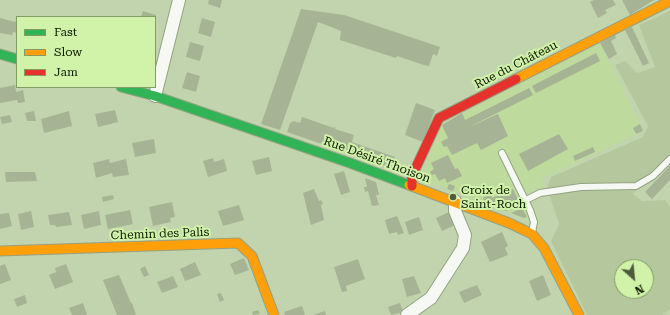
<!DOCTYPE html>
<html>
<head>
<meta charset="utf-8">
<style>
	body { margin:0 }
	#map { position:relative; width:670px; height:315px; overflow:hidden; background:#c2d4ad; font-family:"Roboto Serif",serif }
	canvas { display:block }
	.legend { position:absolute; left:16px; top:16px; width:140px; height:72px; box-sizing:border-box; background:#d0f2a9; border:1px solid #839c66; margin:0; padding:5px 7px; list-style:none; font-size:12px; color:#0f1a01 }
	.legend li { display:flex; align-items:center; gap:8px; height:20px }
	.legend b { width:20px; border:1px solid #839c66 }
	.north { position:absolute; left:614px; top:259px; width:40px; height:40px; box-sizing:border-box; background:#d0f2a9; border:1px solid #839c66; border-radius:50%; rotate:153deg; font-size:11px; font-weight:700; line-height:16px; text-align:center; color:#0f1a01 }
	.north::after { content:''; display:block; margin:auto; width:14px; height:18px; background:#4e5b3d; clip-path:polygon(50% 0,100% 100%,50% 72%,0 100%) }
</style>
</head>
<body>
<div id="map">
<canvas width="670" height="315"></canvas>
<ul class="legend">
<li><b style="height:5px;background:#30b455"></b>Fast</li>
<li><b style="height:5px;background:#ff9f0a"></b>Slow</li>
<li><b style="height:5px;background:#e5322d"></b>Jam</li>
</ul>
<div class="north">N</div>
</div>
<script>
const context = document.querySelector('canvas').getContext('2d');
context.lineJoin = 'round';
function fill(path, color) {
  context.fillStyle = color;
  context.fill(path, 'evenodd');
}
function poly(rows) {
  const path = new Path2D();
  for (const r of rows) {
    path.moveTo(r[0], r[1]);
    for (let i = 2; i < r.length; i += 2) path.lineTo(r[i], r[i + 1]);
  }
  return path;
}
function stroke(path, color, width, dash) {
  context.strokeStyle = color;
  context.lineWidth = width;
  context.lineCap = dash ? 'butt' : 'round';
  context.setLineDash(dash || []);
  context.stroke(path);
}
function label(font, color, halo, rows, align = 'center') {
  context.font = font + ' "Roboto Serif",serif';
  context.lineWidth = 4;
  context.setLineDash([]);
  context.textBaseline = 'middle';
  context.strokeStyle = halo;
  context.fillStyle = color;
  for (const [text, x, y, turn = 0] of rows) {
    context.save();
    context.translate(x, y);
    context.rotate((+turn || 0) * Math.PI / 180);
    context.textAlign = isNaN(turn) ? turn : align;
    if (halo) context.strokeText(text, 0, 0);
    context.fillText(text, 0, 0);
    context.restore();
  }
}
fill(poly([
	[600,43,643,131,541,179,545,186,529,192,542,225,421,179,442,123]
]), '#beda9c');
fill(poly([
	[670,11,670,155,633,194,642,201,665,200,670,207,670,309,662,315,587,315,551,241,559,224,547,188,551,177,643,137,648,126,615,65,625,61,637,73,655,67,639,25],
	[622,267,646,267,646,291,622,291]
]), '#b5c89d');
fill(poly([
	[209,0,222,0,220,8,208,4],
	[594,0,613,0,616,5,605,10,607,13,598,18,590,2],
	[622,0,654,0,630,15],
	[301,9,344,15,440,47,437,56,433,54,429,66,427,66,397,56,396,58,340,40,341,31,318,22,280,130,261,124],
	[143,11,156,15,156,17,141,17],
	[0,18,15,22,17,18,17,33,13,32,12,35,0,33],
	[202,18,215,22,211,37,198,33],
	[632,27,649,63,643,66,625,30],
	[615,35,616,38,611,41,617,54,609,59,600,43],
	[190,42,204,46,200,61,186,57],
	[596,53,600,61,536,93,532,86],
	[187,72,200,76,196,92,182,88],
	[15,85,16,92,23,90,25,102,18,103,17,100,0,103,0,88],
	[529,88,533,95,469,127,498,114,508,136,481,150,477,143,452,155,447,146,444,147,441,142,448,138,442,125,462,113,465,120],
	[416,103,435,110,423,142,405,135],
	[115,110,118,122,98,127,95,114],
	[34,111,36,121,27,121,25,113],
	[69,111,72,126,44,133,41,119],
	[10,115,12,122,2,124,0,117],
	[302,117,334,128,336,127,335,129,354,135,352,142,395,157,391,168,287,132,290,123,294,121,300,123],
	[640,124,643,131,636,134,633,128],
	[559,134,568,149,528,171,519,154],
	[154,139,156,153,135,157,132,143],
	[593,147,595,152,575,161,573,156],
	[448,155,455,169,458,168,462,176,447,183,445,178,439,181,435,174,432,175,430,172,434,169,431,163],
	[269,157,272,171,256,175,252,161],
	[213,158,214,162,224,159,227,171,208,177,203,161],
	[109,159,110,163,126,159,129,175,113,177,112,173,96,178,93,163],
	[670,166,670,180,652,199,645,192],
	[344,171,350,192,341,195,334,174],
	[5,172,35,172,37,181,6,182],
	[365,178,376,182,379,195,376,195,379,205,372,206,368,191,365,192,364,187,367,187],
	[449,184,455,186,453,191,447,189],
	[464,184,478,189,475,195,462,190],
	[314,189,319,201,321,200,323,204,321,205,324,220,311,225,303,193],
	[513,189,520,204,506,211,482,202,484,201,483,198,491,194,492,198],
	[113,195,114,199,103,202,102,197],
	[172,202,175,217,170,218,171,222,153,226,149,207],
	[239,205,244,220,223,226,218,211],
	[522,208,527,217,524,218,511,213],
	[130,210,133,224,108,229,105,215],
	[31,211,34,227,21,230,18,214],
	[99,211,101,225,84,229,81,215],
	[69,212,72,225,56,227,55,225,50,225,48,215],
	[449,212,455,225,442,231,436,218],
	[9,213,12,226,0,229,0,214],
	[397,216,404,233,398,235,397,232,389,234,385,220],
	[419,217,423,230,409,235,405,222],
	[502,232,508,246,505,248,508,255,490,262,481,242],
	[244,258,249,270,235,275,230,264],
	[358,259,365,279,346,286,347,291,342,292,334,267],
	[195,262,201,275,185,281,180,269],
	[5,264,11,280,0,284,0,266],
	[66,264,73,282,55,289,49,275,56,272,55,268],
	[145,266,149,275,144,277,140,269],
	[119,275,131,303,132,303,136,315,117,315,103,280],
	[543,275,551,295,537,301,529,281],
	[173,276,178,287,162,293,157,282],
	[414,276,421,293,407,297,402,279],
	[477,285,482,295,464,303,459,292],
	[221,293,224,300,220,302,217,294],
	[25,295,27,303,17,307,14,299],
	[83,303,87,315,72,315,69,308],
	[400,303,403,312,391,315,388,307],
	[302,306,305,315,285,315,284,312],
	[258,310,260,314,253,315,252,312],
	[325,311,326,315,313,315]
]), '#a6b495');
const lane = poly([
	[502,153,530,210,534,222,532,233],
	[526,200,540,193,581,187,636,186,653,176,670,159]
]);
const street = poly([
	[155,96,179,0],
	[407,315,431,298,463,248,465,235,455,211,455,201]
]);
const fast = poly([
	[0,54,17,59],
	[121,87,155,96,350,163,409,185]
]);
const slow = poly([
	[516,79,670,1],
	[409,185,509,223,532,234,544,248,579,315],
	[0,251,238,243,252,256,274,315]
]);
const jam = poly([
	[412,186,412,176,439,118,516,79]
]);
stroke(lane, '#94a283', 8);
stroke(street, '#94a283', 14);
stroke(fast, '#94a283', 11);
stroke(slow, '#94a283', 11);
stroke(jam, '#94a283', 11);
stroke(lane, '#f6f9f3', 6);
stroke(street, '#f6f9f3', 12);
stroke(fast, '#30b455', 9);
stroke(slow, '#ff9f0a', 9);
stroke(jam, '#e5322d', 9);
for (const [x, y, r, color] of [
	[453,197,4,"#4e5b3d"]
]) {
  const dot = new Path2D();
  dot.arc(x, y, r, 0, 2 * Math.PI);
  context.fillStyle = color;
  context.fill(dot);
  stroke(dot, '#d0f2a9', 1.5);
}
label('12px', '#0f1a01', '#d0f2a9', [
	["Rue du Château",516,65,-27],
	["Rue Désiré Thoison",377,160,20],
	["Chemin des Palis",160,234,-2]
]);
label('12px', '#0f1a01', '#d0f2a9', [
	["Croix de",461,190],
	["Saint-Roch",461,204]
], 'left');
</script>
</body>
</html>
